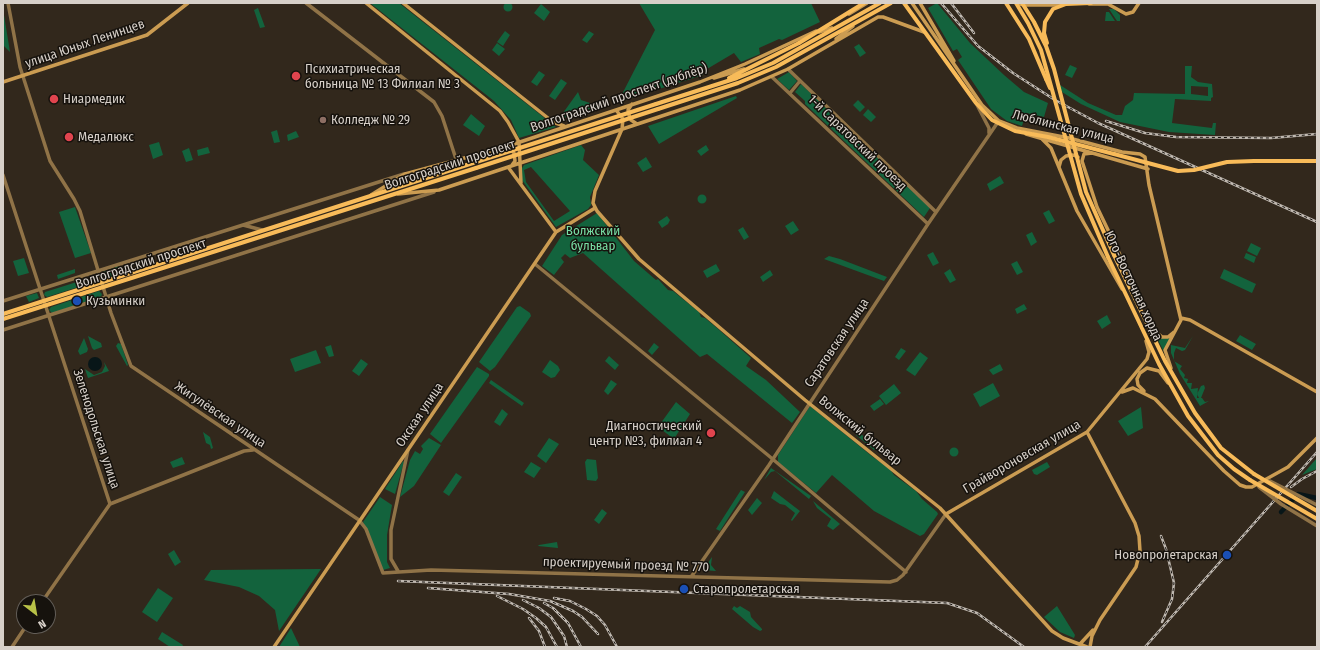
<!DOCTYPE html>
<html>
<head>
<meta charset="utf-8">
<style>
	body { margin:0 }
	#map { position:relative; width:1320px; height:650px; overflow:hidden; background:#32281c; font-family:"Fira Sans Condensed",sans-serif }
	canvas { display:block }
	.frame { position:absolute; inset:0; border:4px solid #d7d0c9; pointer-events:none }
	.north { position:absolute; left:16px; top:594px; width:40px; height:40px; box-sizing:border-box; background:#16120d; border:1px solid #635e58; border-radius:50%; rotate:149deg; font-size:11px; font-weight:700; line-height:16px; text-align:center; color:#d7d0c9 }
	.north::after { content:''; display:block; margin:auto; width:14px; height:18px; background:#b8c147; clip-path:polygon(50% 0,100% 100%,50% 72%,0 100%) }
</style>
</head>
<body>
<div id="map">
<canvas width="1320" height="650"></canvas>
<div class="frame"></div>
<div class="north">N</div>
</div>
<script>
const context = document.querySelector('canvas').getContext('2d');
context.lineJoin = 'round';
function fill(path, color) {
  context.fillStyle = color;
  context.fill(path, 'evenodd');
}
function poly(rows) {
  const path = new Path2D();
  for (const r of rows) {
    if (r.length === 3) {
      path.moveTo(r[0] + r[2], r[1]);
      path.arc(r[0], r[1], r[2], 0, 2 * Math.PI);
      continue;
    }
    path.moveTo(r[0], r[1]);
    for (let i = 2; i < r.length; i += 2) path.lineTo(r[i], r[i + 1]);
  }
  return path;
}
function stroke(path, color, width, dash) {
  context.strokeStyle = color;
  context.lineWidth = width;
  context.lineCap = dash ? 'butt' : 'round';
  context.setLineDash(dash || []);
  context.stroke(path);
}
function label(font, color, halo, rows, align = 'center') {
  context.font = font + ' "Fira Sans Condensed",sans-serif';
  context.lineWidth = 3;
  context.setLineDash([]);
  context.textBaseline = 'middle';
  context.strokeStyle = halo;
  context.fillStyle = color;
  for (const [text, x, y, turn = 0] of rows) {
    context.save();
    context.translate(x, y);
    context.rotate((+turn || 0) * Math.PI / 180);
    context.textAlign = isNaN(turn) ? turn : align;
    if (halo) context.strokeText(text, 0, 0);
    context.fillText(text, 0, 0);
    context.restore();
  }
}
fill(poly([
	[508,7,4.5],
	[370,3,399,3,556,127,519,138,511,120,494,101],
	[639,3,811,3,820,22,782,40,779,39,759,48,760,54,741,62,734,53,707,69,705,66,701,69,703,75,618,102,655,30],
	[937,3,970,43,1004,75,1024,92,1048,103,1044,117,1026,113,1022,126,1007,121,991,109,958,60,962,57,957,49,953,51,928,8],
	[541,4,550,12,544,21,534,13],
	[258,8,265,27,260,28,254,10],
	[3,9,10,52,3,45],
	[1109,9,1114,9,1120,15,1120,21,1117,21],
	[1106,12,1109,12,1115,21,1105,21],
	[505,31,510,35,503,46,497,42],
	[589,31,594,34,587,43,582,40],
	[497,43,505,49,499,56,492,50],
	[859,44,866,53,860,57,854,47],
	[1070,65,1077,68,1072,78,1065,75],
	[1185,66,1192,66,1191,77,1198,82,1212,84,1213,97,1211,98,1211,101,1175,99,1172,123,1212,128,1213,123,1216,123,1215,135,1169,132,1120,122,1081,104,1062,92,1060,88,1060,85,1088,103,1116,115,1122,115,1125,106,1133,100,1134,93,1185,94],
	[1191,86,1208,87,1208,96,1191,94],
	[539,71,545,75,537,86,531,82],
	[789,72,797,81,789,90,777,79],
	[561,79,567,83,555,100,549,96],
	[801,84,930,208,924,217,805,104,805,101,795,92],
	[578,92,581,100,599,106,558,120],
	[736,96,737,98,659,144,648,126],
	[858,100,865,107,860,112,853,105],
	[868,109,876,117,871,122,863,115],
	[471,114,485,126,479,136,463,125],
	[277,130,280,142,274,143,271,132],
	[296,131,299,137,288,141,287,135],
	[159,142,163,155,153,159,149,145],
	[581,145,585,150,583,160,599,175,590,197,591,205,588,209,556,227,522,180,522,168,524,165],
	[531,167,570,211,554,221,526,182,524,170],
	[706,145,709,150,701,156,697,151],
	[208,147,210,153,198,156,197,150],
	[189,148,193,160,186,162,182,151],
	[646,157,652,167,643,172,637,163],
	[1000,176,1004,183,990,191,987,184],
	[702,199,4.5],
	[75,207,91,253,75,258,59,212],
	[1049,210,1055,221,1049,224,1043,213],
	[597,213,634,261,656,280,658,279,668,290,673,291,699,312,701,317,705,318,717,328,751,358,746,366,766,380,800,412,792,423,707,354,700,357,583,253,570,258,565,254,561,258,564,262,554,275,542,266,562,235],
	[667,216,670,220,668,224,662,228,658,222],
	[793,221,799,230,791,235,785,226],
	[743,227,749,237,744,240,738,230],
	[1032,232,1037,242,1031,246,1026,235],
	[1251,243,1261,248,1257,256,1247,251],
	[933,252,939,263,933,266,927,255],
	[1246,253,1256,257,1254,263,1244,258],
	[829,256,840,259,887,277,884,281,824,259],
	[24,258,29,273,18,276,13,261],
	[1017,261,1023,272,1017,275,1011,264],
	[716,264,720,271,707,278,703,271],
	[118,266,123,270,118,272,118,274,105,279,102,277,103,272],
	[75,269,75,273,58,279,57,275],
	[950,269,956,280,950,283,944,273],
	[1224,269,1256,284,1252,293,1220,278],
	[770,270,773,275,763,282,760,277],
	[96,276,99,278,97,281,47,297,44,295,45,292],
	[99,291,102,294,101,297,52,313,49,310,51,307],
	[37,293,39,298,29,302,26,296],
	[1024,304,1027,309,1017,314,1015,309],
	[520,306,530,313,531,316,495,367,490,371,479,362,517,307],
	[1107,315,1111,323,1102,329,1097,321],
	[1240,335,1256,344,1252,350,1236,341],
	[88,336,101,343,102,347,94,350,92,348],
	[1156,336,1161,338,1170,338,1164,352],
	[1193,336,1185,350,1182,351,1176,348,1174,353,1174,361,1182,366,1180,369,1185,375,1184,378,1188,379,1187,383,1192,383,1191,389,1198,388,1197,398,1202,398,1205,402,1209,401,1200,406,1180,374,1171,353,1171,345,1185,348],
	[84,338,88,349,87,352,80,355,78,351],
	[118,343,121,344,128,365,127,366,116,346],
	[654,343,659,347,652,355,648,351],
	[331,345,334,356,329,357,325,347],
	[901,348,906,351,899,360,895,357],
	[316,350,321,363,295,372,290,359],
	[920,352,928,358,915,376,906,370],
	[609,356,619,365,615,370,605,361],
	[361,359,368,364,359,376,352,371],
	[550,360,558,366,560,370,555,377,551,378,542,372],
	[104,362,109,371,88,378,85,369,94,375,102,372,105,366],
	[1000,364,1003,370,993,375,989,370],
	[477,367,489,374,489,376,441,443,430,434],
	[491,380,524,403,522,406,489,383],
	[611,380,617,384,608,395,604,391],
	[993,383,1000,396,980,407,973,394],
	[894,384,901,393,886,405,879,396],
	[1201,386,1204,385,1205,388,1201,398,1199,398,1197,394],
	[880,399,884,404,874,411,870,406],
	[676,402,690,414,674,439,658,427],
	[810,406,873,457,890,469,894,475,916,491,922,499,937,512,938,514,924,534,920,536,874,511,832,475,816,493,778,462,778,455],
	[1141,407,1143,428,1128,436,1118,421],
	[502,409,508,414,500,426,494,422],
	[203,432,210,437,213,448,211,449,210,445,206,443],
	[860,432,863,436,869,434,877,448,874,450,856,435],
	[429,438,441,445,414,486,400,497,410,460,415,451,420,454,423,449,421,446],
	[549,438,559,444,546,463,537,456],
	[954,452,4.5],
	[182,457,185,464,173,468,170,462],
	[1317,458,1317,469,1302,475],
	[587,459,596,460,598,478,596,481,587,480,585,462],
	[403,461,404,462,395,494,385,489],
	[531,462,541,468,534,478,524,472],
	[1047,462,1050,467,1037,475,1034,474,1032,470],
	[771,468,811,496,809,499,775,471,771,472,764,480],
	[456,473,462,477,449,496,443,492],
	[741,490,745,492,720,531,716,529],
	[774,491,800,511,792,521,791,520,795,513,785,505,780,504,771,498],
	[380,497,392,505,387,535,387,562,390,568,383,570,363,522],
	[757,498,762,503,752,515,748,510],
	[813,501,840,524,833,530,827,526,831,519,817,508],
	[602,509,607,513,599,524,594,520],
	[557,542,558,548,538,546,539,545],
	[174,550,181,562,175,566,168,554],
	[712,557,711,565,716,571,703,570],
	[321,569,279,631,275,610,259,596,239,587,204,580,211,570],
	[158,588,173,598,157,622,142,612],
	[734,606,737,608,740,606,750,612,751,617,762,629,762,630,760,631,753,627,732,609],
	[1057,606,1075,635,1074,638,1060,632,1044,617],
	[291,628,300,647,279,647],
	[162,632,183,645,182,647,170,647,158,639]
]), '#13633d');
fill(poly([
	[95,364,7]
]), '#081618');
stroke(poly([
	[1281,512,1298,494,1317,498]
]), '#081618', 4.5);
stroke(poly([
	[8,3,20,67,50,161,74,199,80,211,111,313,131,366,359,520,366,529,383,573,431,570,890,582,897,580,903,575,946,514],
	[306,3,434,102,442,116,456,159],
	[788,69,936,212],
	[772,77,928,224],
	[790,93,800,81],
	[976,103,989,128,989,133],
	[3,175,110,504],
	[243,225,262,230],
	[162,251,183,255],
	[535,264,769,456,906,572],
	[3,301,404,174],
	[3,330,434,192],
	[398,571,391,559,391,530,408,450],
	[691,577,769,465,928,224,998,122],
	[42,602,110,504,244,451,253,450],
	[12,647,26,626]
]), '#907347', 3.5);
stroke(poly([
	[366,3,500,111,508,122,519,142,521,183],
	[403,3,553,122,564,126],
	[912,3,982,105,999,121,1017,128,1069,138,1122,152,1140,154,1145,157,1149,185,1181,320,1165,350,1171,368],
	[920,3,954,61],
	[1016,3,1024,5,1061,5],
	[1089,4,1108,4,1126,14,1133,12,1139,3],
	[849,14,867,3],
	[819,32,832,28],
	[836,39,853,26],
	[714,78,744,69],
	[3,82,147,35,188,3],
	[632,104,628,110,629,115,631,120,637,124],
	[616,110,623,119,622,129,595,191,593,203,597,211,639,259,805,400,940,508,1052,631,1063,638,1087,647],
	[1026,134,1148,169],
	[1042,139,1051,148,1077,211,1122,289],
	[507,146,514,153,515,161,512,165],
	[1092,153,1084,154,1082,161,1097,207,1120,255,1133,291],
	[508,167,556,232],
	[1059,167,1061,160,1066,156,1073,155,1078,157],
	[398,194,439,190,740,90,788,69,878,17,883,17,924,32],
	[371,195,405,174,505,147,700,82,745,64,816,31],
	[1181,318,1190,320,1317,392],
	[1149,324,1154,331,1162,337,1168,337,1174,332],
	[1144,391,1138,385,1137,379,1140,373,1147,368,1159,371,1168,383],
	[1122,392,1133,388,1155,399,1224,471,1240,485,1246,487,1252,487,1288,467,1317,438],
	[1087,432,1135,523,1139,536,1140,551,1136,567,1100,620,1092,636,1090,647],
	[946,514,1087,432,1147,359,1149,352,1146,341],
	[1080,644,1093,630],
	[274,647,556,232,595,208]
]), '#cb9c52', 3.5);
stroke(poly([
	[904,3,976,103,992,120,1015,131,1048,137,1114,154],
	[1006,3,1029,39,1046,79],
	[729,78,799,43],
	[656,104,737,78,773,63,880,3],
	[658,109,738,83,776,67,891,3],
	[1254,161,1317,161],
	[1114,255,1165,361,1195,413,1221,448,1254,474],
	[1108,257,1159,364,1188,416,1218,455,1234,469,1250,480],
	[3,314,473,163],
	[3,319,476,168]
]), '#f8bb59', 4);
const rail = poly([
	[941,3,978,46,1013,73,1055,100,1098,123,1317,222],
	[951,3,974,33],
	[1106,121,1145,133,1176,137,1271,138,1317,134],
	[1291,487,1302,479,1317,471],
	[1161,536,1166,549,1174,583,1172,599,1162,622],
	[398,581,947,603,977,613,1024,647],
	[428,588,509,594,550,601,573,611,582,617,598,634],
	[497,596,523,609,536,618,546,627,557,647],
	[554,598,570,601,586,609,597,616,605,625,617,647],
	[523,600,539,608,551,617,564,636,567,647],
	[544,603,553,608,568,623,581,647],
	[529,618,539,631,545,647],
	[1145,647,1317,452]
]);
stroke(rail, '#c0b9b1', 2.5);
stroke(rail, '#16120d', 1, [3]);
stroke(poly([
	[1270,481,1317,505],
	[1259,487,1281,504,1317,526]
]), '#907347', 3.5);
stroke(poly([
	[1016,3,1028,23,1041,50,1081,194,1108,257],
	[1022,3,1034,22,1046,46,1054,69,1086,192,1114,255],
	[799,43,864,3],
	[1047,43,1044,33,1045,22,1053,9,1066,4,1091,3],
	[1046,79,1050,88],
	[1114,154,1178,171,1194,170,1227,162,1254,161],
	[473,163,656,104],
	[476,168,658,109],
	[1254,474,1317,511],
	[1250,480,1317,519]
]), '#f8bb59', 4);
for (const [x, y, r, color] of [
	[296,76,5,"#e0444e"],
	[54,99,5,"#e0444e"],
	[323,120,4,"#8d6e63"],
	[69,137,5,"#e0444e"],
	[77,301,5,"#1a4fb4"],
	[711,433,5,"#e0444e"],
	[1227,555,5,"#1a4fb4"],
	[684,589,5,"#1a4fb4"]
]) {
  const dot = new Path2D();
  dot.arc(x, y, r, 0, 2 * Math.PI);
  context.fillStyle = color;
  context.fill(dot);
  stroke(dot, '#16120d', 1.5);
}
label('13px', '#d7d0c9', '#16120d', [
	["улица Юных Ленинцев",85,44,-19],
	["Волгоградский проспект (дублёр)",619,98,-19],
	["Люблинская улица",1063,127,14],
	["1-й Саратовский проезд",857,143,44],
	["Волгоградский проспект",450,165,-18],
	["Волгоградский проспект",141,264,-18],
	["Юго-Восточная хорда",1133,286,65],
	["Саратовская улица",837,343,-56],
	["Жигулёвская улица",220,415,34],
	["Окская улица",420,415,-56],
	["Зеленодольская улица",96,429,72],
	["Волжский бульвар",860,431,39],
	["Грайвороновская улица",1022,457,-30],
	["проектируемый проезд № 770",626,565,2]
]);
label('13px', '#d7d0c9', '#16120d', [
	["Психиатрическая",305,69],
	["больница № 13 Филиал № 3",305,84],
	["Ниармедик",63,99],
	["Колледж № 29",331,120],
	["Медалюкс",78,137],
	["Кузьминки",86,301],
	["Диагностический",702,426,"right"],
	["центр №3, филиал 4",702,441,"right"],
	["Новопролетарская",1218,555,"right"],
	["Старопролетарская",693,589]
], 'left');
label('13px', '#78dea4', '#16120d', [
	["Волжский",593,231],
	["бульвар",593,246]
]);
</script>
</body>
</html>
